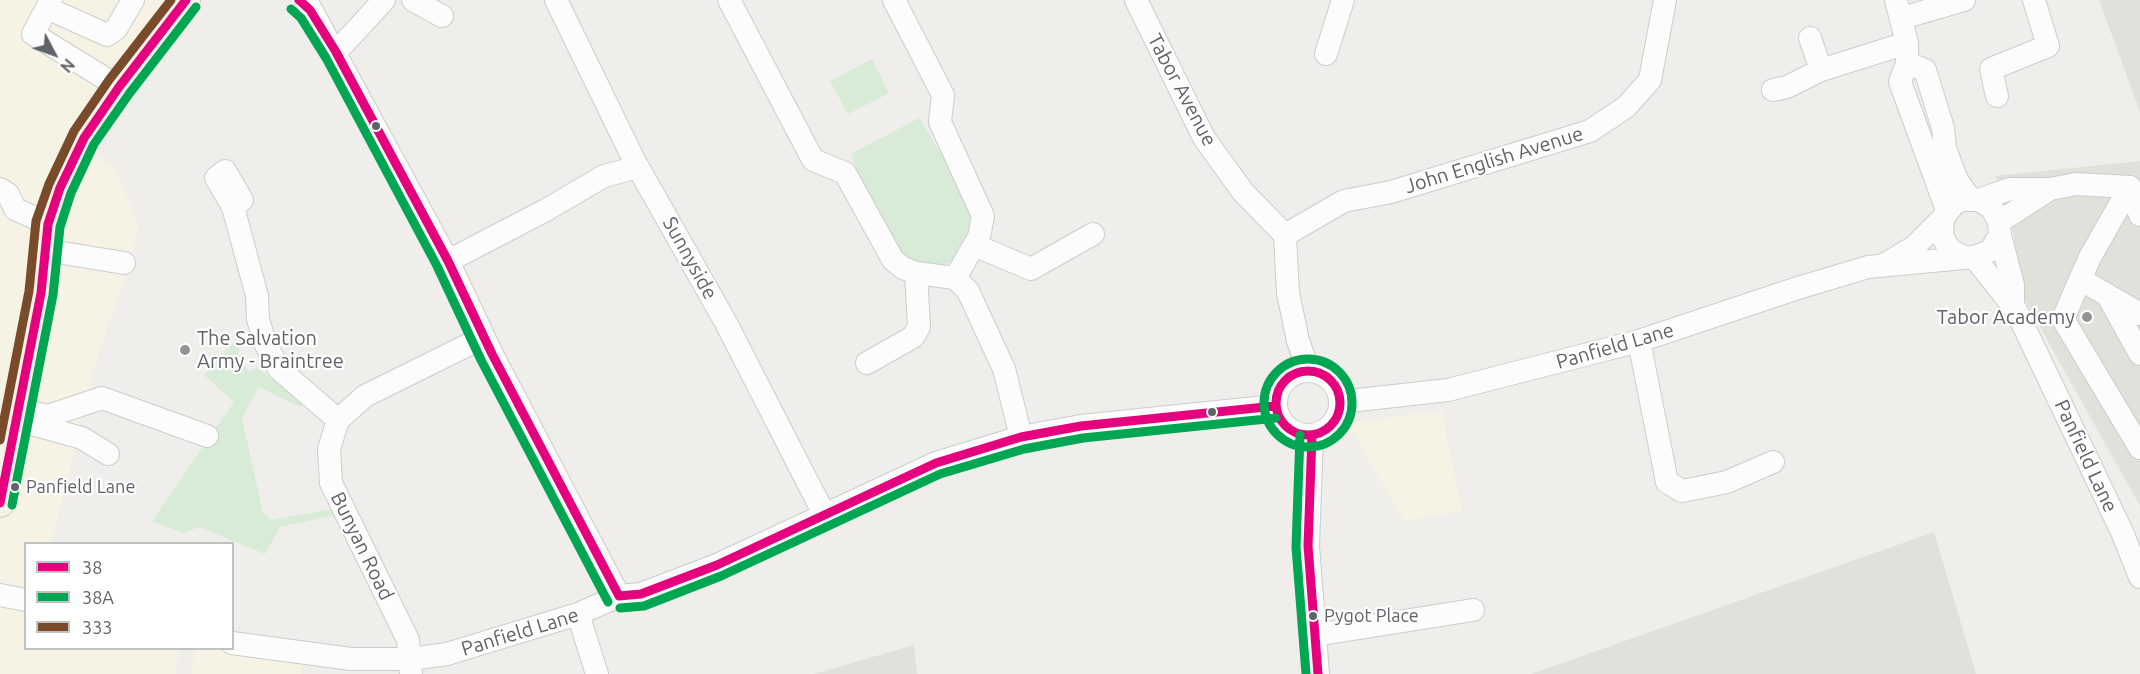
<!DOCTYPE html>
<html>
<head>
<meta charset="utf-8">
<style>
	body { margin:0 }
	#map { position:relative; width:2140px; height:674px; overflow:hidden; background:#efeeea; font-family:Ubuntu,sans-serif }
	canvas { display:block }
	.legend { position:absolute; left:24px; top:542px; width:210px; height:108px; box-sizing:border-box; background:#fff; border:2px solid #bfc1c3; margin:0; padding:8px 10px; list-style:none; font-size:18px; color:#5f6368 }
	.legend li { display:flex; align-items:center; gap:12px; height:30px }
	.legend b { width:30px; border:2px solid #bfc1c3 }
	.north { position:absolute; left:24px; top:24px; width:60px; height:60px; -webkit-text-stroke:4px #fff; paint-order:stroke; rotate:131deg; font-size:16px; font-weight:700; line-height:24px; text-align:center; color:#5f6368 }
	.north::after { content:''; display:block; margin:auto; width:21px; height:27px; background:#5f6368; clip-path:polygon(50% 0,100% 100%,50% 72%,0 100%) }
</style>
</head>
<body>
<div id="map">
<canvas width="2140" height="674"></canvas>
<ul class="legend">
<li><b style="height:8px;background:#e5007d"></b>38</li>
<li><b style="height:8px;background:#00a651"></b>38A</li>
<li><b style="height:8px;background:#7a4b2a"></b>333</li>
</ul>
<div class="north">N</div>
</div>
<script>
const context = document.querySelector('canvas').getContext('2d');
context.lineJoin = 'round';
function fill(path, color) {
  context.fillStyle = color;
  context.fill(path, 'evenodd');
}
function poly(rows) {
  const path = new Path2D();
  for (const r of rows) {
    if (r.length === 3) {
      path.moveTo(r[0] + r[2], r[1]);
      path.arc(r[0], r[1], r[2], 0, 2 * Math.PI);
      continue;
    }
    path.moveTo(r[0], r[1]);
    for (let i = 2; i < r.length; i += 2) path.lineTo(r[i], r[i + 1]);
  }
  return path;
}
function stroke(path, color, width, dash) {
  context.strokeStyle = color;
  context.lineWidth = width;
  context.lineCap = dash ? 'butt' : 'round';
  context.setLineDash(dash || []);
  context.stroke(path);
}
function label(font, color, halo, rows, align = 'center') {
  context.font = font + ' Ubuntu,sans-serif';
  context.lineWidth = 4.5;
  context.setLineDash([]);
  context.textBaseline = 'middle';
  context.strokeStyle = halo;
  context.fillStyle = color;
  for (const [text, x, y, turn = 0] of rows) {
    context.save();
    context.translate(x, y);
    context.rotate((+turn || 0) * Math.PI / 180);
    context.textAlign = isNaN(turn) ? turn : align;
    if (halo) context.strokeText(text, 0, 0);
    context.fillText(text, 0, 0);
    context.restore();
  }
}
fill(poly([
	[0,0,174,0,90,154,115,166,139,230,93,372,52,543,26,544,26,648,179,649,175,674,0,674],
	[1441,410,1462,511,1405,521,1347,423],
	[195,649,220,649,303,660,301,674,191,674]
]), '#f7f3e4');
fill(poly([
	[2099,0,2140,0,2140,112],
	[2140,161,2140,506,2025,300,2015,265,2014,235,1995,176],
	[1934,532,1976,674,1531,674],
	[914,645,917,674,814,674]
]), '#e2e0da');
fill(poly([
	[872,59,889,93,848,114,830,81],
	[919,118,978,214,959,255,942,267,893,260,851,154],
	[243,332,238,354,249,372,257,368,304,401,300,407,259,387,242,418,263,513,272,520,332,509,335,515,280,527,265,554,199,527,183,533,152,521,234,402,204,375]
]), '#d8ebd6');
const minor = poly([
	[51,0,33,34,119,87],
	[306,0,448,261,492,354,619,596],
	[413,0,442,16],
	[556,0,635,162,725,321,825,516],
	[729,0,813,160,845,173,893,260,903,268,916,273,955,278,968,291,1004,369,1021,437],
	[894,0,943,95,940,122,983,216,979,237,955,278],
	[1136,0,1204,138,1243,192,1285,235,1288,293,1298,341,1309,371],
	[1896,0,1907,43,1907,63,1900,82,1947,210],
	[47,8,107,35,116,29,133,0],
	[1902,18,1964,0],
	[1810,38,1821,70],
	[336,52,384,0],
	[1326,54,1343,0],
	[1907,63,1925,70,1943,128,1945,148,1956,178,1970,199],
	[1773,90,1787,87,1821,70,1907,43],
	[1997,96,1991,69,2048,46,2034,0],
	[2130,187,2090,257,2063,319,2140,448],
	[2130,187,2140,215],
	[0,189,8,194,15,209,48,224],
	[1978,200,2010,189,2050,189,2076,184,2130,187],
	[233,207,242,200,225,171,216,178,233,207,257,296,258,319,265,343,279,369,338,420],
	[1999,222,2050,189],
	[1285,235,1344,201,1391,192,1590,131,1626,107,1650,80,1665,0],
	[974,245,1031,269,1093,234],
	[45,250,124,263],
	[1965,257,1950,250,1942,236,1943,218,1954,204,1962,200,1978,200,1992,208,1999,222,2000,235,2013,285,2013,304],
	[1974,257,2016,310,2122,532,2140,577],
	[448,261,546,210,604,176,638,167],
	[1885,264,1914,247,1943,218],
	[2080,279,2140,314],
	[2109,298,2140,354],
	[1639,341,1667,482,1682,491,1727,482,1773,462],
	[867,363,913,337,919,327,916,273],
	[1308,403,32],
	[1340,402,1448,390,1639,341,1798,288,1868,267,1974,257,1990,251,2000,235],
	[18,409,48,416,102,398,207,436],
	[24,422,82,438,108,454],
	[1312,435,1308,546,1318,674],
	[0,595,26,600],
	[578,614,597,674],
	[1315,635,1473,610],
	[232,643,351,659,411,659,447,654,578,614,619,596,641,594,717,565,936,463,1021,437,1081,426,1275,406],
	[411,674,408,640,331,483,329,449,338,420,365,396,484,337]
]);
const major = poly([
	[0,503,41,293,48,224,60,188,84,138,119,87,186,0]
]);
stroke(minor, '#cbcccc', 24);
stroke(major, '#d7ceb8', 30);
stroke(minor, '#fdfcfc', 22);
stroke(major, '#f4f2e9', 28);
stroke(poly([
	[299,0,310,10,336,52,448,261,492,354,619,596],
	[1308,403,32],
	[1312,435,1308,546,1318,674],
	[0,503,41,293,48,224,60,188,84,138,119,87,186,0],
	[619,596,641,594,717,565,936,463,1021,437,1081,426,1275,406]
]), '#e5007d', 9);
stroke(poly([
	[291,9,301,18,326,58,437,266,481,360,608,602],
	[1308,403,44],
	[1300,435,1296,547,1306,674],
	[12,505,53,295,60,227,71,193,94,144,129,94,196,7],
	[620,608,644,606,721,576,940,474,1024,449,1083,438,1276,418]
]), '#00a651', 9);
stroke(poly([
	[0,440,29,291,36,221,49,184,74,131,109,80,171,0]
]), '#7a4b2a', 9);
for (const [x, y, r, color] of [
	[376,126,5,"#5f6368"],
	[2087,317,6,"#919496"],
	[185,350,6,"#919496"],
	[1212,412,5,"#5f6368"],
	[15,487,5,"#5f6368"],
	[1313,616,5,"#5f6368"]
]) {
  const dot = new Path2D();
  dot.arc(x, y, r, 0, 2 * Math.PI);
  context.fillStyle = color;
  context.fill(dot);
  stroke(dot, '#fff', 2);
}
label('18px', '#5f6368', '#fff', [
	["Panfield Lane",26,487],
	["Pygot Place",1324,616]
], 'left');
label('20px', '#5f6368', '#fff', [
	["Tabor Avenue",1182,90,62],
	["John English Avenue",1494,160,-17],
	["Sunnyside",690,258,61],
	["Panfield Lane",1615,346,-16],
	["Panfield Lane",2086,456,65],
	["Bunyan Road",362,546,64],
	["Panfield Lane",520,632,-17]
]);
label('20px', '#5f6368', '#fff', [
	["Tabor Academy",2075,317],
	["The Salvation",197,338,"left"],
	["Army - Braintree",197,361,"left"]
], 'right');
</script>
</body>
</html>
